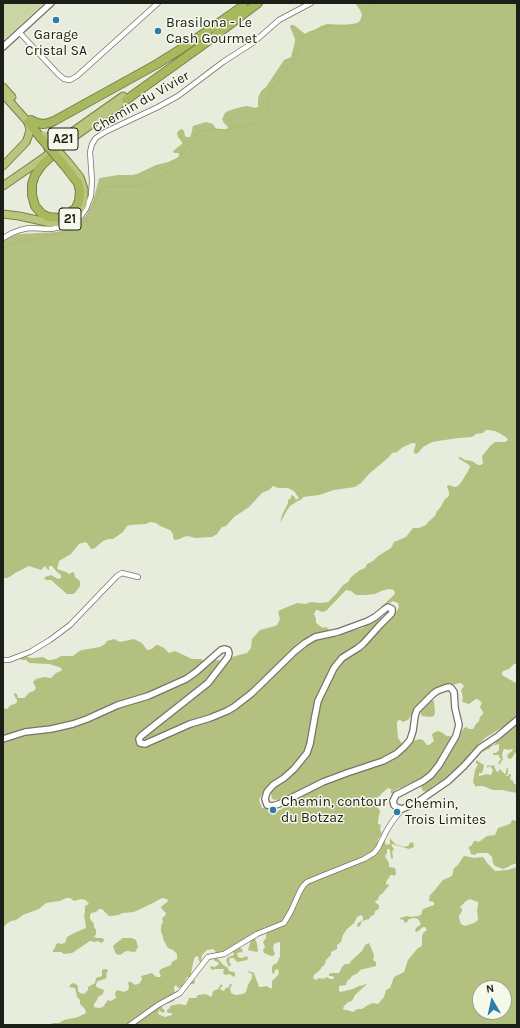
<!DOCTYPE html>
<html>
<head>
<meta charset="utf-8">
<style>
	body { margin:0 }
	#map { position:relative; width:520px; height:1028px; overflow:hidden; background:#e8ecdd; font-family:Karla,sans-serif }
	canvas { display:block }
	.frame { position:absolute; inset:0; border:4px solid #1c1e18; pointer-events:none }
	.north { position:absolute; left:472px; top:980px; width:40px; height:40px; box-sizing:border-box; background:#f5f9ea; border:1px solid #9ea196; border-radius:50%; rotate:351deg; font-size:11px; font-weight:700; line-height:16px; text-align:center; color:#1c1e18 }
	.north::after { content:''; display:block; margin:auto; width:14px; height:18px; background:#2d7cae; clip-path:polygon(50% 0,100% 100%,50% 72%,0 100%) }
</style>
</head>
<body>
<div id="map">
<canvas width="520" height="1028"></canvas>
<div class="frame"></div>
<div class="north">N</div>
</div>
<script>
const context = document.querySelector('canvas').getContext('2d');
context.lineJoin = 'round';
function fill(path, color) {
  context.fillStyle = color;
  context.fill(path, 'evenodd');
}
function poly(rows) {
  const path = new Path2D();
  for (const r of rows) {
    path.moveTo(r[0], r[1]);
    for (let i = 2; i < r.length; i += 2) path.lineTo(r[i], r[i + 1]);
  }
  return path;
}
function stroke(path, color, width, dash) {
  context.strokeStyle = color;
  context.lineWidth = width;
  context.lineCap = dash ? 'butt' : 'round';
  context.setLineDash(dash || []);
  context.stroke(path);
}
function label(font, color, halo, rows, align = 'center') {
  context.font = font + ' Karla,sans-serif';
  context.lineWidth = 3;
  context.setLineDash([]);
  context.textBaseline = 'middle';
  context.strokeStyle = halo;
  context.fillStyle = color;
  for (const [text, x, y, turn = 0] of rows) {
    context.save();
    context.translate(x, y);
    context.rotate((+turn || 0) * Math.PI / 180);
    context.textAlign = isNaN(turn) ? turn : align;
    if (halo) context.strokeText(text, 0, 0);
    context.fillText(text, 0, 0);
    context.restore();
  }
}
fill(poly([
	[3,3,44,3,3,41]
]), '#cad5a3');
fill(poly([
	[355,3,517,3,517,664,514,664,509,669,503,671,502,673,502,675,514,682,517,683,517,752,515,753,512,758,509,759,507,757,508,754,512,751,513,749,511,749,509,750,504,749,502,754,503,760,501,761,501,764,498,763,501,759,499,757,499,755,493,755,493,753,496,753,499,750,499,744,492,746,489,749,485,750,484,752,483,751,483,750,488,747,495,744,497,740,505,732,503,728,501,728,485,738,470,753,465,761,459,768,450,773,446,779,433,786,427,792,423,791,421,787,421,783,419,780,418,780,408,784,404,787,399,788,394,791,392,794,391,793,391,789,388,788,381,794,380,796,376,798,375,803,380,811,378,821,378,824,381,825,380,829,382,834,378,839,377,845,384,839,386,845,390,844,390,838,395,844,404,847,408,846,410,843,413,842,414,847,409,849,392,844,391,845,394,849,392,852,393,857,392,859,391,858,390,850,389,849,387,849,387,853,385,856,389,863,389,867,395,868,396,873,395,876,392,875,390,875,389,878,387,880,386,883,386,885,388,884,389,885,387,888,385,890,384,892,379,896,378,900,375,901,376,903,379,905,379,909,375,911,374,915,371,916,369,919,362,921,360,926,358,927,357,926,358,923,363,920,363,917,361,915,357,917,354,923,347,929,343,935,341,942,337,945,337,949,331,952,331,955,326,960,325,964,322,967,320,970,314,975,313,978,316,980,319,978,323,979,327,977,330,979,333,979,334,977,332,976,329,976,329,974,331,973,339,973,342,967,345,964,349,964,351,961,362,951,365,945,369,943,374,955,373,960,376,962,376,966,360,970,358,973,352,976,350,979,347,981,346,985,339,986,339,991,340,992,349,990,353,989,359,986,364,985,365,984,367,984,355,995,352,1001,348,1002,344,1006,343,1009,345,1010,347,1010,353,1012,357,1009,362,1009,368,1005,373,1003,378,1004,384,997,386,990,390,988,394,977,404,972,408,960,418,948,422,946,422,936,424,932,427,930,425,927,423,927,417,932,415,931,416,928,420,925,421,924,418,919,415,918,409,919,407,922,405,923,403,919,401,920,400,918,407,916,411,917,418,916,421,915,423,909,434,905,434,902,429,901,430,895,435,890,438,886,443,880,452,876,454,868,458,865,463,857,465,856,474,858,482,857,484,858,487,863,495,871,507,870,517,867,517,1025,49,1025,53,1023,59,1023,64,1020,78,1017,86,1013,85,1009,80,1004,80,1000,77,997,75,988,69,987,71,984,74,983,78,986,78,991,80,993,84,994,88,990,88,987,95,983,96,978,102,976,102,970,104,969,108,970,108,971,106,974,107,977,105,979,98,981,96,984,96,986,98,988,102,989,104,990,103,994,98,997,97,1000,94,1004,94,1007,99,1008,103,1007,108,1000,111,1001,116,998,115,993,117,990,124,992,128,990,129,987,128,982,131,982,135,985,138,984,140,983,142,979,141,976,152,973,156,977,160,977,161,976,159,972,161,969,171,965,172,962,177,959,177,954,173,950,168,948,163,939,163,936,161,932,161,926,163,922,162,918,165,916,166,913,161,908,161,907,168,901,167,899,162,898,153,903,134,912,123,913,118,915,112,916,109,916,103,910,101,909,99,909,96,912,91,913,90,916,90,919,94,924,94,927,96,930,96,934,94,937,97,938,103,938,104,941,101,943,98,941,95,942,90,941,72,953,64,954,61,952,53,952,53,950,55,948,56,944,59,943,61,944,65,943,67,937,74,933,86,928,85,920,84,915,85,912,85,906,89,904,86,900,81,899,74,901,70,898,66,898,60,901,46,903,39,909,23,915,16,920,11,921,6,924,3,929,3,708,7,709,11,705,15,704,17,702,17,700,14,695,14,693,17,694,18,698,24,698,30,692,34,691,36,688,33,682,36,679,44,677,51,678,56,673,61,671,62,669,59,667,49,664,29,663,26,660,22,660,20,659,20,658,26,656,30,658,34,658,43,657,48,660,51,660,56,659,61,656,73,656,78,652,82,650,100,647,105,644,107,641,114,639,120,642,134,639,142,643,147,650,152,649,156,645,158,645,164,648,169,653,175,651,192,659,201,659,209,664,215,660,224,661,228,658,247,653,251,648,252,639,260,630,275,626,277,625,280,619,278,612,280,610,297,603,305,604,311,602,321,603,328,602,337,593,343,585,348,582,351,577,360,570,365,568,367,564,373,561,378,556,391,548,394,542,406,537,413,528,419,528,426,525,428,522,435,516,437,511,440,508,445,499,449,496,449,492,447,487,448,485,455,487,458,486,462,481,468,471,470,467,469,465,458,458,460,457,465,460,472,461,478,465,481,465,483,463,482,456,488,449,490,446,495,442,505,442,508,440,507,438,501,434,495,431,488,430,486,430,483,433,476,434,472,437,458,438,432,442,423,447,418,453,415,454,414,452,414,450,416,444,414,443,412,443,403,447,397,452,392,453,389,457,369,474,361,483,355,487,334,490,319,495,303,497,302,499,296,502,290,506,286,512,280,523,282,515,288,503,288,500,291,498,291,495,294,496,296,500,299,498,296,494,294,491,288,488,278,488,273,486,269,490,262,493,249,507,234,517,226,526,222,527,217,534,212,537,195,538,188,536,183,537,180,539,175,540,173,538,173,534,170,530,160,526,156,523,150,522,146,524,130,525,127,526,123,532,113,539,109,539,103,541,95,548,91,549,87,543,85,542,79,544,71,554,59,561,57,569,66,572,69,574,73,572,74,573,75,577,80,581,80,586,75,593,73,594,67,594,51,580,46,580,44,578,45,577,51,575,58,579,61,578,61,575,57,572,52,566,49,566,49,570,48,570,45,566,41,570,29,566,15,573,11,576,7,578,3,578,3,240,7,238,19,234,57,232,75,227,78,225,87,214,93,201,99,179,100,178,118,175,132,175,137,174,156,165,168,162,179,157,180,156,178,153,174,153,173,151,182,144,182,142,178,137,177,133,179,130,182,129,184,131,185,136,187,137,190,137,191,135,193,126,206,122,213,124,216,129,218,130,227,130,228,127,224,123,222,119,225,113,228,111,241,107,247,106,255,108,258,107,258,98,261,91,266,87,284,60,291,57,295,42,295,39,290,27,291,25,294,25,305,34,310,33,321,26,327,24,347,25,357,23,360,21,362,15,360,10],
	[389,589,394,590,395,594,381,607,382,607,385,606,393,601,398,603,399,607,396,612,389,620,384,623,380,622,382,618,381,617,376,621,373,620,370,622,370,624,366,625,363,628,351,631,347,629,342,632,338,637,327,635,327,631,329,630,328,628,325,627,323,628,316,623,316,619,314,614,316,610,318,610,322,612,326,611,346,590,351,591,356,595,366,595,375,594,381,591],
	[460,683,461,683,464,686,461,690,463,698,462,700,463,702,469,704,476,699,478,699,482,703,480,707,483,712,483,714,480,717,479,721,476,724,473,729,469,729,467,727,464,728,458,737,447,736,441,732,438,731,433,733,432,735,434,741,429,745,427,745,423,740,420,739,413,741,409,747,407,747,403,745,398,738,397,725,397,722,399,720,400,720,403,722,408,720,420,702,424,700,420,711,421,714,422,716,430,717,434,716,435,712,434,701,425,698,426,696,437,687,445,685,452,685],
	[274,787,271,793,272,799,276,800,286,798,288,800,288,803,282,809,273,813,269,813,267,808,262,808,259,800,263,792,267,789],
	[470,899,478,902,478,906,477,909,478,920,474,923,465,926,461,924,459,918,459,916,462,911,462,909,460,907,466,901],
	[265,927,266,928,267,933,266,935,266,938,263,942,265,947,263,950,264,953,271,956,273,956,275,954,273,949,274,944,279,942,280,943,280,956,278,961,277,963,273,965,272,967,272,972,273,974,274,974,275,970,277,969,278,969,279,973,278,975,272,981,272,987,271,989,267,986,261,987,259,987,254,973,248,971,248,972,252,974,252,978,248,985,246,992,243,994,235,995,231,993,230,988,232,985,231,984,230,984,229,987,226,988,224,991,221,990,220,988,223,986,221,984,218,989,213,991,212,996,211,997,206,994,198,995,196,998,189,998,186,1005,184,1005,179,1004,170,1006,170,1008,167,1010,167,1012,168,1013,172,1013,172,1015,165,1017,158,1014,159,1010,163,1013,165,1011,159,1004,168,999,168,1003,169,1003,174,1001,175,994,174,987,176,985,178,988,182,987,187,977,190,977,190,983,191,984,194,984,195,982,194,979,191,973,194,959,195,957,198,956,199,961,201,962,202,955,207,950,213,949,216,952,213,958,215,961,218,962,219,964,215,967,211,966,210,968,213,970,215,969,224,969,223,973,224,974,226,975,230,974,231,975,234,977,235,976,235,973,234,972,229,971,228,968,222,964,221,962,217,958,218,955,221,954,224,956,231,951,233,952,234,955,228,957,226,960,229,967,231,965,229,961,230,958,234,958,236,961,238,962,247,960,248,958,247,956,242,958,238,957,237,953,242,952,243,951,241,948,237,948,244,945,251,940,248,950,252,951,257,952,258,951,257,944,255,938,255,933],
	[480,988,504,988,504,1012,480,1012],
	[476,760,484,765,483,770,482,773,479,773,479,776,487,774,490,775,491,775,493,770,490,766,487,768,487,766,488,765,491,766,494,765,496,771,498,772,500,769,505,774,506,773,506,771,507,768,508,767,508,773,506,776,508,776,509,774,511,774,510,779,513,781,514,784,517,785,517,793,506,791,504,790,493,790,483,786,478,786,476,787,473,782,475,770,477,766,478,765,476,763],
	[512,820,517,821,517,863,511,865,508,867,503,869,495,866,493,863,492,857,488,853,477,853,475,855,471,854,470,850,468,848,472,845,474,841,476,841,479,842,487,836,495,835,498,828,510,824],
	[123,938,132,938,136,940,138,947,135,952,126,951,120,955,116,954,115,952,113,946,115,944]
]), '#b3c07f');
stroke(poly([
	[368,11,371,6,375,3],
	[3,248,16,243,63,233,86,219,99,194,104,187,115,186,140,186,158,178,169,170,176,161,199,132,213,129,226,130,255,123,261,120,266,115,268,103,271,89,291,64,295,56,299,43,305,35,310,32,329,26,359,25,360,24,366,14]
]), '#afbc7b', 1.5);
const minor = poly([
	[19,32,58,74,64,79,70,80,77,76,158,3],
	[3,238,12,233,20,230,29,228,51,229,61,227,69,225,76,221,81,216,86,209,91,196,92,181,90,152,92,144,96,138,105,132,158,107,178,96,223,62,254,42,279,20,311,3],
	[3,660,9,660,30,652,50,640,70,625,117,576,122,573,138,577],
	[130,1025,158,1005,180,993,208,957,224,954,257,934,284,923,291,911,300,891,303,886,307,882,319,877,364,859,374,853,378,848,387,830,392,822,399,813,401,809]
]);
const tertiary = poly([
	[3,47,51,3],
	[3,739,25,732,51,729,73,724,87,719,118,705,148,696,186,679,196,672,221,650,225,649,228,650,229,653,228,657,208,683,141,736,139,739,140,743,145,744,190,724,210,718,227,711,234,707,252,693,295,651,305,643,315,637,338,632,368,621,375,617,385,609,388,607,392,609,392,612,391,614,380,625,363,644,358,648,342,658,334,668,318,701,315,716,310,744,307,753,294,769,284,778,273,785,267,792,265,799,267,805,272,806,279,804,323,782,347,773,383,761,396,754,404,747,410,740,413,731,415,716,417,710,433,694,437,691,445,688,449,687,451,688,454,692,455,708,459,725,456,736,439,765,431,775,423,781,396,795,393,801,394,805,396,807,402,809,411,805,419,801,448,781,464,766,480,748,498,736,517,720]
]);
const trunk = poly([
	[3,87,12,97],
	[3,94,28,122,30,130,28,137,26,142,3,166],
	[61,146,126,100],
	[48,149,123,96],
	[3,186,52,152],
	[3,214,19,216,51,223,65,221,74,216,79,211,83,205,84,198,84,189,80,177,68,162]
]);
const motorway = poly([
	[126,100,204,44,258,3],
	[31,120,37,123,43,124,49,123,54,121,157,64,181,49,243,6],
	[28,122,41,138],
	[64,144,41,166,35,175,32,184,32,195,35,206,42,214,48,217,58,218,67,215,76,208,79,201,80,191,78,183,64,165]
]);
stroke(minor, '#737669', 6);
stroke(tertiary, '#737669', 8);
stroke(trunk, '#778246', 9);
stroke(motorway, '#778246', 10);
stroke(minor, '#fff', 4.5);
stroke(tertiary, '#fff', 5.5);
stroke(trunk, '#bac67e', 7);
stroke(motorway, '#a8b85e', 8);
const trunkBridge = poly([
	[44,135,68,162]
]);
const motorwayBridge = poly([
	[41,138,64,165]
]);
stroke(trunkBridge, '#778246', 9, []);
stroke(motorwayBridge, '#778246', 10, []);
stroke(trunkBridge, '#bac67e', 7);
stroke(motorwayBridge, '#a8b85e', 8);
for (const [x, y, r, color] of [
	[56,20,4,"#2d7cae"],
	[158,31,4,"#2d7cae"],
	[273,810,4,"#2d7cae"],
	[397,812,4,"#2d7cae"]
]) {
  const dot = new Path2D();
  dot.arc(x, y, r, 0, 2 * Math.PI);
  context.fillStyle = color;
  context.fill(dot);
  stroke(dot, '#f5f9ea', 1.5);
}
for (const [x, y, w] of [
	[63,139,30],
	[70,219,22]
]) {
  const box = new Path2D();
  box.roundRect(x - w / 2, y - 11, w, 22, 3);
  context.fillStyle = '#f5f9ea';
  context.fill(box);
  stroke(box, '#1c1e18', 1);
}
label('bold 13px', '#1c1e18', null, [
	["A21",63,139],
	["21",70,219]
]);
label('14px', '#1c1e18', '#f5f9ea', [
	["Brasilona - Le",166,23],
	["Cash Gourmet",166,39],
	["Garage",56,35,"center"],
	["Cristal SA",56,51,"center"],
	["Chemin, contour",281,802],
	["du Botzaz",281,818],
	["Chemin,",405,804],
	["Trois Limites",405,820]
], 'left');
label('14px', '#1c1e18', '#f5f9ea', [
	["Chemin du Vivier",141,102,-30]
]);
</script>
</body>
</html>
